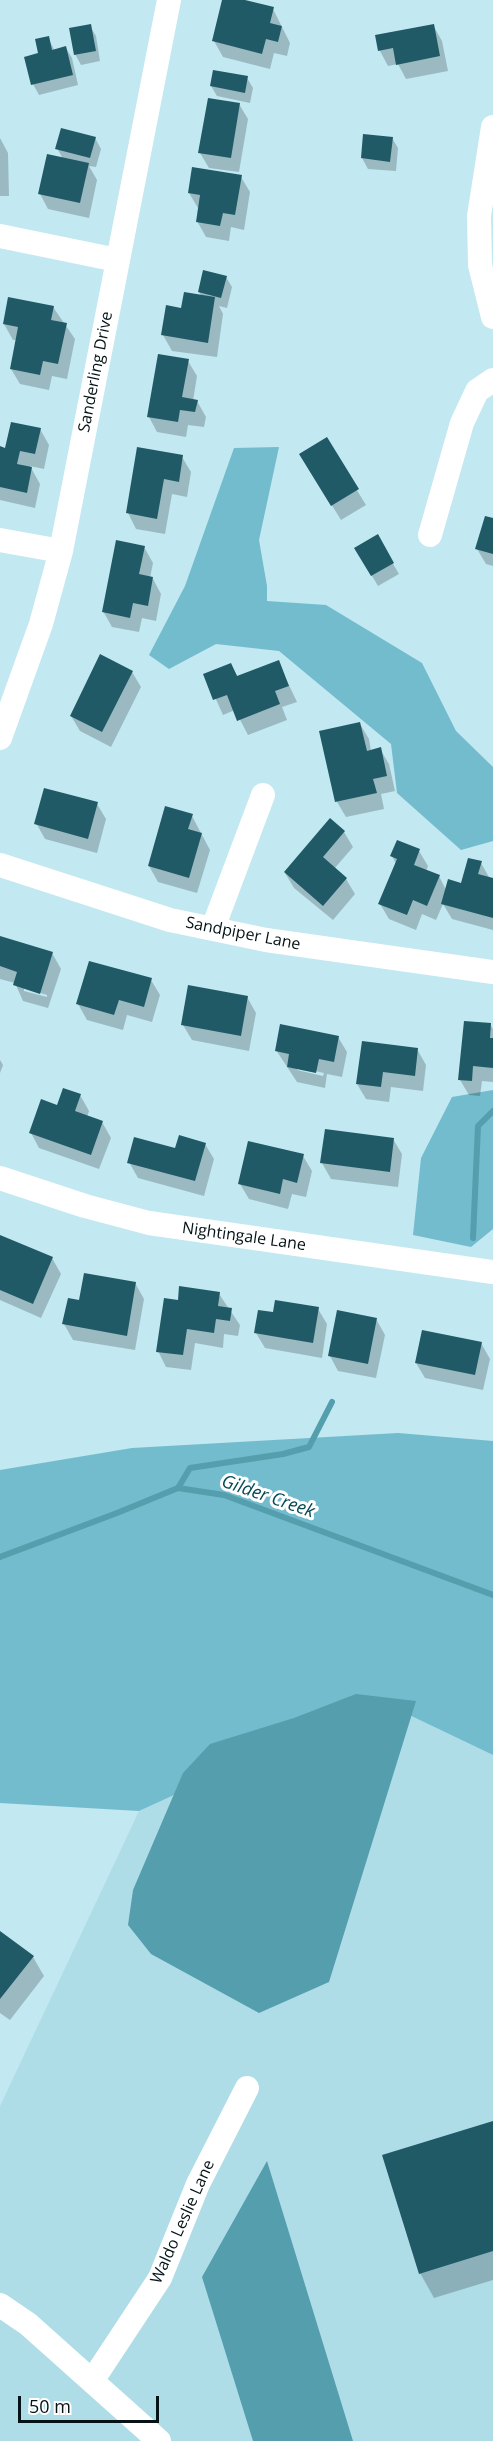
<!DOCTYPE html>
<html>
<head>
<meta charset="utf-8">
<style>
	body { margin:0 }
	#map { position:relative; width:493px; height:2441px; overflow:hidden; background:#c2e8f1; font-family:"Open Sans",sans-serif }
	canvas { display:block }
	.scale { position:absolute; left:18px; top:2396px; width:141px; height:27px; box-sizing:border-box; border:3px solid #051316; border-top:0; padding-left:8px; font-size:18px; line-height:21px; white-space:nowrap; color:#051316; -webkit-text-stroke:4px #fff; paint-order:stroke }
</style>
</head>
<body>
<div id="map">
<canvas width="493" height="2441"></canvas>
<div class="scale">50 m</div>
</div>
<script>
const context = document.querySelector('canvas').getContext('2d');
context.lineJoin = 'round';
function fill(path, color) {
  context.fillStyle = color;
  context.fill(path, 'evenodd');
}
function poly(rows) {
  const path = new Path2D();
  for (const r of rows) {
    path.moveTo(r[0], r[1]);
    for (let i = 2; i < r.length; i += 2) path.lineTo(r[i], r[i + 1]);
  }
  return path;
}
function stroke(path, color, width, dash) {
  context.strokeStyle = color;
  context.lineWidth = width;
  context.lineCap = dash ? 'butt' : 'round';
  context.setLineDash(dash || []);
  context.stroke(path);
}
function label(font, color, halo, rows, align = 'center') {
  context.font = font + ' "Open Sans",sans-serif';
  context.lineWidth = 6;
  context.setLineDash([]);
  context.textBaseline = 'middle';
  context.strokeStyle = halo;
  context.fillStyle = color;
  for (const [text, x, y, turn = 0] of rows) {
    context.save();
    context.translate(x, y);
    context.rotate((+turn || 0) * Math.PI / 180);
    context.textAlign = isNaN(turn) ? turn : align;
    if (halo) context.strokeText(text, 0, 0);
    context.fillText(text, 0, 0);
    context.restore();
  }
}
fill(poly([
	[380,1701,493,1755,493,2441,0,2441,0,2106,139,1811]
]), '#aedde8');
fill(poly([
	[279,447,259,540,267,586,267,601,326,605,422,663,456,731,493,767,493,841,461,850,397,793,391,744,279,651,216,644,169,669,149,655,185,586,234,448],
	[493,1090,493,1229,471,1247,413,1235,421,1158,452,1097],
	[398,1433,493,1441,493,1755,380,1701,139,1811,0,1803,0,1470,132,1448]
]), '#72bccd');
fill(poly([
	[356,1694,416,1701,329,1982,259,2013,151,1954,128,1925,133,1890,183,1773,210,1744,294,1718],
	[267,2161,353,2441,253,2441,202,2277]
]), '#549eae');
fill(poly([
	[224,0,239,0,273,9,290,43,287,56,274,53,270,69,223,57,214,41],
	[433,25,442,41,448,71,406,79,398,64,388,66,380,51,377,36],
	[90,26,96,36,100,61,81,65,75,54],
	[48,38,55,51,66,48,72,58,78,85,39,95,33,84,40,54],
	[247,78,253,88,250,103,217,96,211,86],
	[239,104,248,119,239,172,209,168,200,153],
	[0,138,8,153,9,196,0,196],
	[95,138,101,149,96,167,89,166,97,180,89,218,48,209,40,194,63,159,57,148],
	[392,138,398,148,396,171,368,169,362,158],
	[241,177,250,192,244,230,231,227,229,241,206,237,197,221,198,208,189,193],
	[226,277,232,287,227,308,219,306,223,314,217,357,172,351,163,335,183,309,202,297,199,292],
	[53,307,75,339,67,379,52,376,49,390,20,384,11,369,17,340,13,340,4,324],
	[188,361,197,376,193,401,197,401,206,417,204,427,188,425,186,437,157,432,149,417],
	[40,429,49,445,44,469,30,466,40,484,35,508,0,500,0,448,6,449],
	[326,440,366,505,341,520,310,470],
	[182,457,191,472,187,497,172,494,165,534,136,529,128,513],
	[493,520,493,566,486,564,477,549],
	[377,537,399,574,378,586,356,549],
	[144,547,153,563,150,578,153,579,161,594,156,621,142,618,139,632,112,627,103,611],
	[278,662,297,702,282,707,287,720,248,735,235,710,223,715,205,675,231,665,238,677],
	[132,672,141,687,111,747,80,731,71,716],
	[360,724,369,739,371,751,380,749,389,764,395,791,381,794,384,809,346,817,337,802,321,732],
	[97,804,106,819,97,853,45,839,36,823],
	[192,816,210,850,197,893,158,882,149,866],
	[344,832,353,847,334,869,346,879,355,894,333,920,294,888,285,873],
	[419,851,428,866,426,871,439,876,446,890,462,884,481,863,490,879,493,879,493,930,452,919,443,904,436,920,422,914,416,930,389,919,380,904,396,864,392,856],
	[0,938,52,953,61,969,48,1008,23,1001,15,983,0,979],
	[24,988,47,995,47,997,24,991],
	[151,980,160,995,152,1022,127,1015,123,1030,87,1020,78,1004],
	[247,997,256,1013,249,1051,192,1040,183,1025],
	[490,1024,493,1029,493,1082,482,1081,480,1096,469,1095,460,1080],
	[338,1037,347,1052,342,1077,327,1074,325,1088,297,1082,276,1050],
	[297,1067,324,1073,323,1076,297,1070],
	[417,1049,426,1065,423,1091,391,1087,389,1102,366,1099,357,1084],
	[0,1060,3,1065,0,1073],
	[80,1095,89,1111,87,1117,102,1122,111,1138,99,1169,39,1148,31,1133,58,1107],
	[393,1139,402,1154,398,1187,331,1179,322,1163],
	[205,1144,214,1159,204,1196,138,1178,129,1162],
	[303,1156,312,1171,306,1197,292,1194,288,1209,249,1199,240,1184],
	[0,1236,52,1258,61,1274,41,1318,0,1300],
	[135,1283,144,1299,135,1350,73,1340,64,1324,80,1302],
	[219,1294,240,1325,238,1336,224,1334,223,1348,195,1343,191,1370,166,1367,158,1351,179,1302],
	[318,1309,327,1324,322,1358,265,1348,256,1333,274,1314],
	[376,1319,385,1335,376,1378,338,1371,330,1356],
	[481,1343,490,1359,483,1390,425,1378,416,1363],
	[0,1932,33,1957,44,1976,10,2020,0,2013],
	[493,2122,493,2280,434,2298,420,2273]
]), '#0003');
stroke(poly([
	[473,1238,478,1126,493,1111],
	[178,1488,190,1468,283,1454,309,1447,332,1402],
	[0,1557,117,1513,178,1488,224,1495,493,1595]
]), '#549eae', 6);
fill(poly([
	[222,0,245,0,274,7,270,23,282,26,278,42,266,39,262,54,212,41],
	[91,24,96,51,74,55,69,28],
	[434,24,440,56,396,65,393,48,378,51,375,35],
	[49,36,52,50,66,46,73,75,31,85,24,57,38,53,35,39],
	[213,70,248,76,245,93,210,86],
	[208,98,240,103,231,158,198,153],
	[61,128,96,137,90,158,55,149],
	[363,134,393,137,390,162,361,158],
	[47,154,89,163,80,203,38,194],
	[192,167,242,175,235,215,223,213,220,226,196,222,200,195,188,193],
	[203,270,227,276,221,298,198,292],
	[184,292,215,297,208,343,161,335,166,305,181,308],
	[8,297,54,306,51,320,67,323,58,364,43,361,40,375,10,369,18,327,3,324],
	[158,354,189,359,182,397,198,400,195,412,180,410,178,422,147,417],
	[11,422,41,428,35,454,20,451,17,464,32,467,27,493,0,487,0,446,5,448],
	[327,437,359,489,331,506,299,454],
	[137,447,183,455,179,482,164,479,157,519,126,513],
	[485,516,493,518,493,554,475,549],
	[378,534,394,563,371,576,354,548],
	[116,540,145,546,139,574,153,577,148,606,133,603,130,618,102,612],
	[100,654,133,671,102,732,70,716],
	[279,660,289,686,275,691,280,704,237,721,227,695,213,700,203,674,231,663,237,676],
	[360,722,367,751,381,747,387,776,373,779,377,793,335,802,319,731],
	[44,788,98,802,88,839,34,824],
	[165,806,193,814,188,829,202,833,189,878,148,866],
	[330,818,345,831,323,857,347,878,323,906,284,872],
	[397,840,420,849,414,865,440,875,427,906,413,900,407,915,378,904,397,859,390,856],
	[468,858,482,861,478,874,493,878,493,918,441,904,448,879,461,883],
	[0,936,53,952,40,994,13,985,17,972,0,966],
	[89,961,152,978,144,1007,119,1000,114,1015,76,1004],
	[188,985,248,996,241,1036,181,1025],
	[464,1021,491,1023,490,1038,493,1038,493,1068,473,1066,472,1081,458,1080],
	[280,1024,339,1036,334,1062,319,1059,316,1073,287,1067,289,1054,275,1051],
	[362,1041,418,1048,415,1076,383,1072,381,1087,356,1084],
	[63,1088,81,1094,75,1111,103,1121,91,1155,29,1133,41,1099,57,1105],
	[325,1129,394,1138,390,1172,320,1163],
	[179,1135,206,1143,195,1181,127,1163,134,1137,175,1148],
	[248,1141,304,1154,297,1183,283,1179,280,1194,238,1184],
	[0,1235,53,1257,33,1304,0,1290],
	[84,1273,136,1282,127,1336,62,1324,68,1298,79,1300],
	[179,1286,220,1292,218,1306,232,1308,230,1321,216,1319,214,1333,187,1329,183,1355,156,1352,164,1298,178,1300],
	[275,1300,319,1307,313,1343,254,1333,258,1310,273,1312],
	[337,1310,377,1318,368,1364,328,1356],
	[422,1330,482,1342,475,1375,415,1363],
	[0,1931,34,1956,0,1999],
	[493,2121,493,2251,419,2274,382,2155]
]), '#205a66');
stroke(poly([
	[493,127,479,216,480,265,493,317],
	[0,236,117,260],
	[430,535,462,423,477,391,493,380],
	[0,540,61,551],
	[0,738,41,624,61,551,169,0],
	[0,865,170,920,266,940,493,972],
	[213,928,263,795],
	[0,1178,85,1206,149,1223,493,1272],
	[0,2305,28,2324,159,2441],
	[92,2381,160,2278,198,2184,247,2088]
]), '#fff', 24);
label('16px', '#051316', '#fff', [
	["Sanderling Drive",96,372,-79],
	["Sandpiper Lane",243,934,11],
	["Nightingale Lane",244,1237,8],
	["Waldo Leslie Lane",183,2222,-66]
]);
label('italic 18px', '#044a56', '#fff', [
	["Gilder Creek",268,1497,19]
]);
</script>
</body>
</html>
